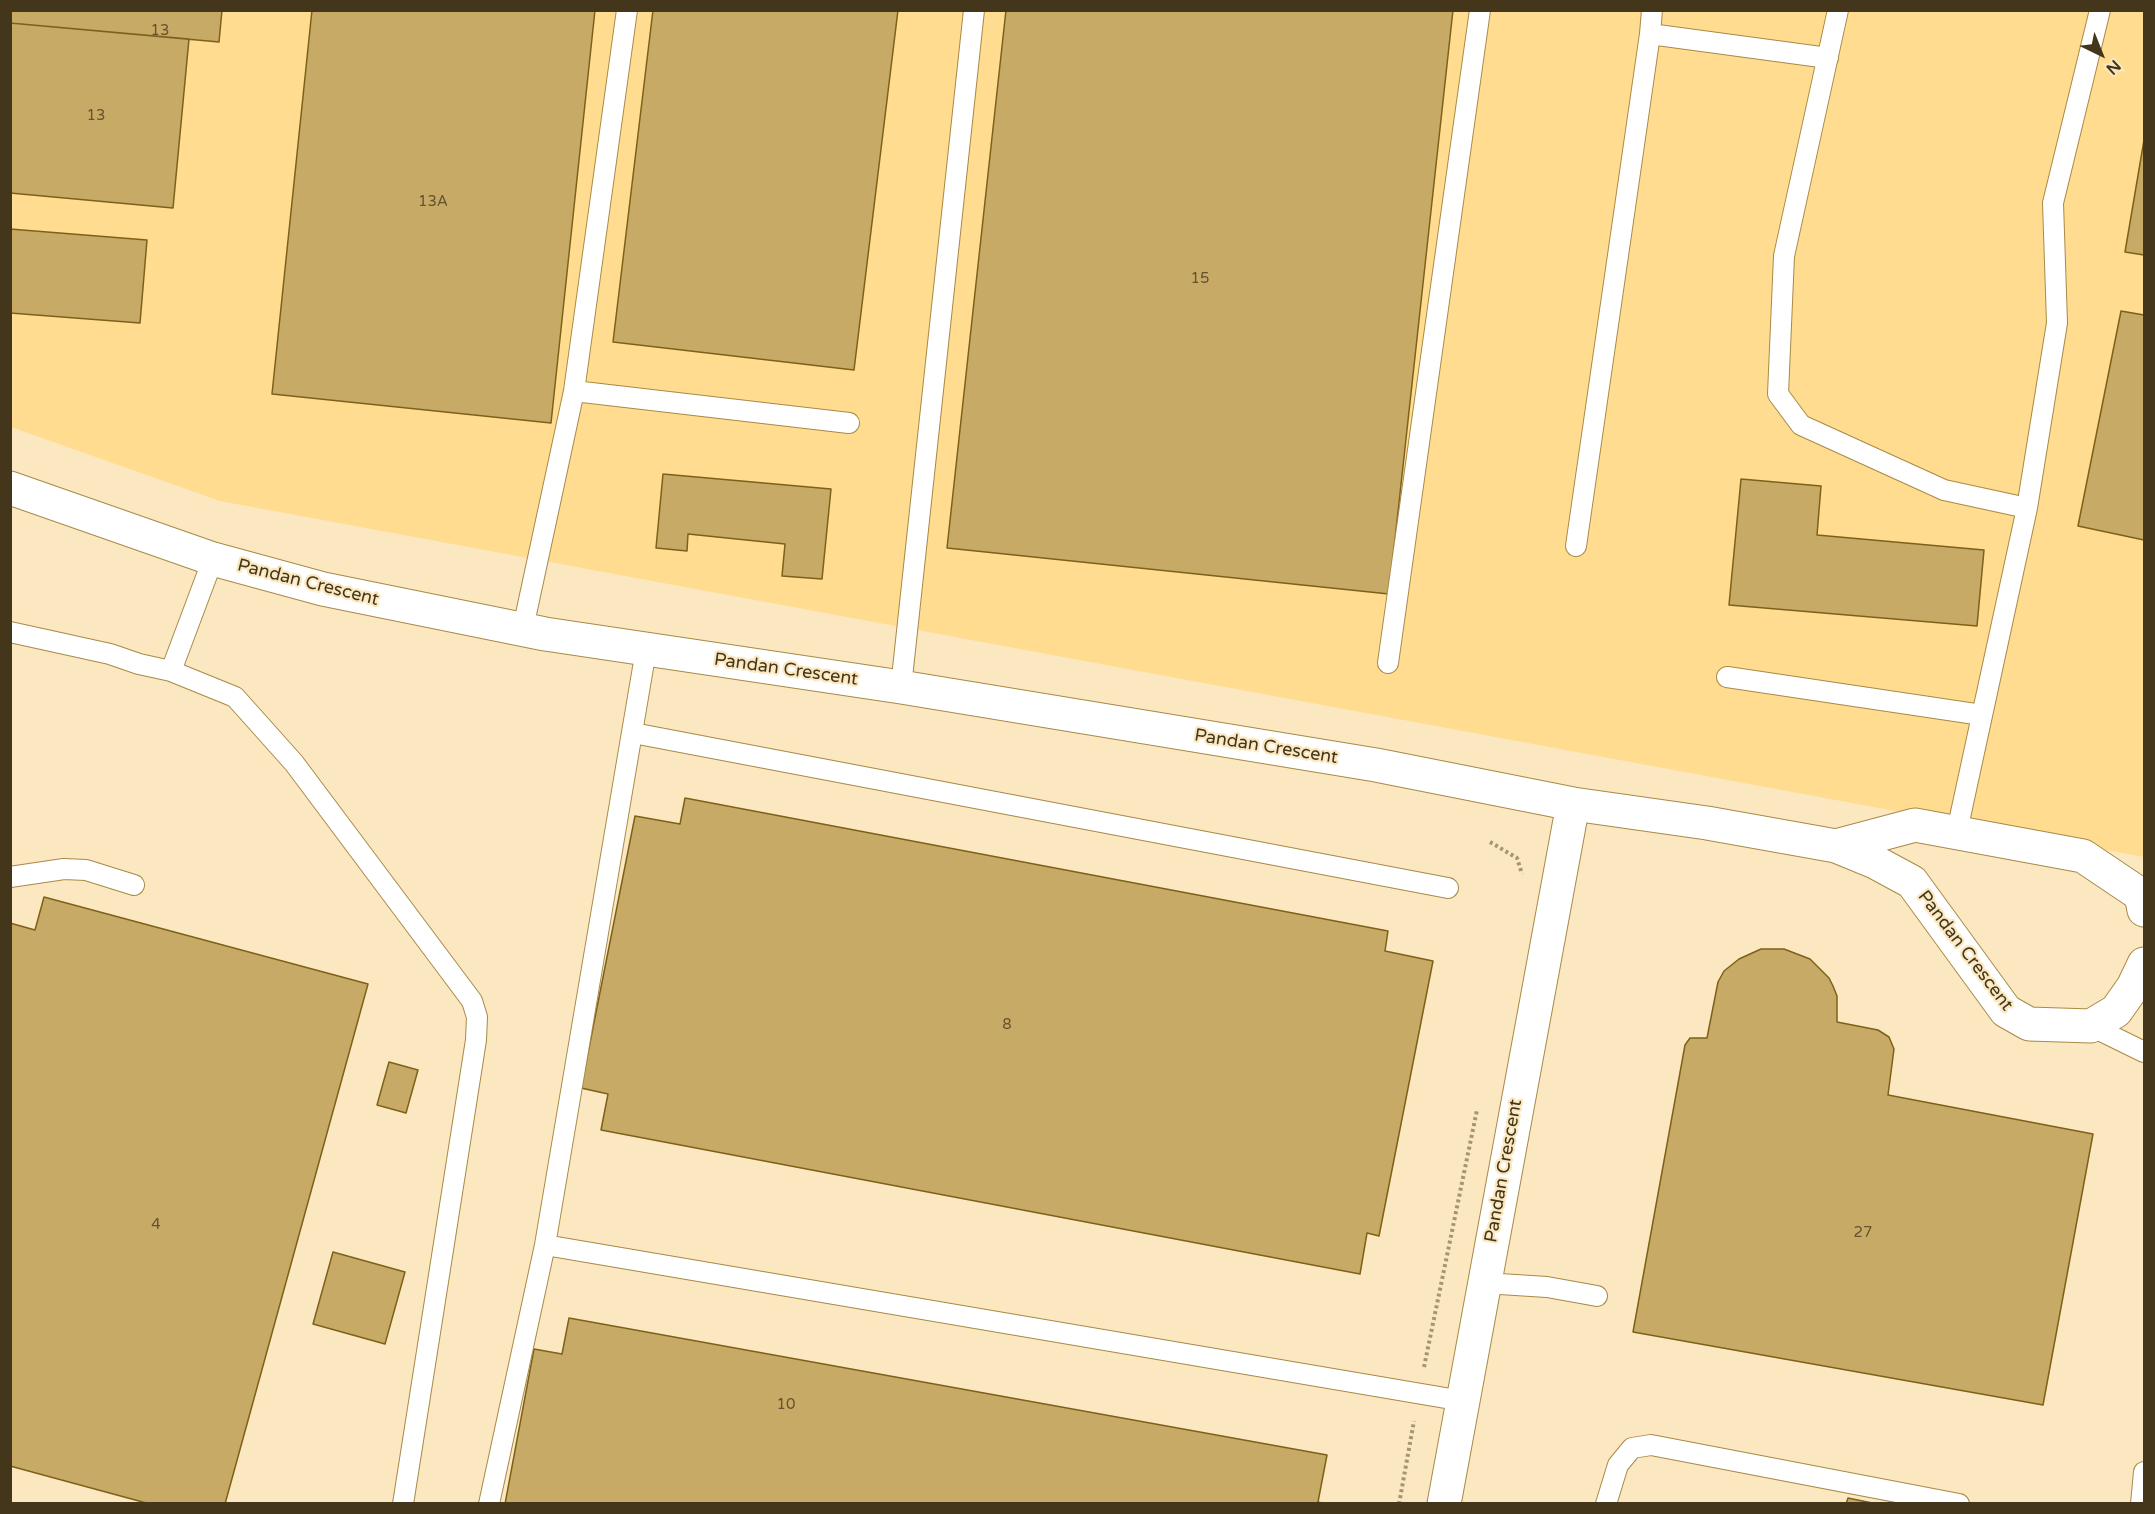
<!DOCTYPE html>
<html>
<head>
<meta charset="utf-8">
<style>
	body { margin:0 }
	#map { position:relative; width:2155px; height:1514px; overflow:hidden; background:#fbe8c0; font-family:"Varela Round",sans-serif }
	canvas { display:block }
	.frame { position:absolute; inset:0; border:12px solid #43361a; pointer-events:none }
	.north { position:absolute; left:2071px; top:24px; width:60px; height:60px; -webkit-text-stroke:4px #fbe8c0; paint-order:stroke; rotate:137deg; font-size:16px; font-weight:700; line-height:24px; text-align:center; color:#43361a }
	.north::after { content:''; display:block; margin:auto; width:21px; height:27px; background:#43361a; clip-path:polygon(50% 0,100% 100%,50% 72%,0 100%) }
</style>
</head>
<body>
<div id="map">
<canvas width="2155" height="1514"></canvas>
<div class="frame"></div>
<div class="north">N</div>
</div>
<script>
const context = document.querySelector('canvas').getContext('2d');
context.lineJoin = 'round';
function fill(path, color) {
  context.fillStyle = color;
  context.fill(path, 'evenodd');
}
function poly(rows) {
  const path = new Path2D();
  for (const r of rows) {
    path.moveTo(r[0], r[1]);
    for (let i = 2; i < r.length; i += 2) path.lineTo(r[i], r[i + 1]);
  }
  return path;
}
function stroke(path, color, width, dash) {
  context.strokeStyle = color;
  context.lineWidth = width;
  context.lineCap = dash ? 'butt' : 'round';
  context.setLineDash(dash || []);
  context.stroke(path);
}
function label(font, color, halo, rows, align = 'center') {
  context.font = font + ' "Varela Round",sans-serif';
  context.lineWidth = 4.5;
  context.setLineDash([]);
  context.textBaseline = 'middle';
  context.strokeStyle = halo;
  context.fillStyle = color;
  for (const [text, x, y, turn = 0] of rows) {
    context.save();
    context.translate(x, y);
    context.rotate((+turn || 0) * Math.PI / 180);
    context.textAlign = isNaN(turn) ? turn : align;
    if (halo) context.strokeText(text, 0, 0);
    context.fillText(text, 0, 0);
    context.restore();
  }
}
fill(poly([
	[11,11,2144,11,2144,857,220,501,11,427]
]), '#ffdc8f');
const building = poly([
	[10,10,222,10,219,42,10,23,10,10],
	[312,10,595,10,551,423,272,394,312,10],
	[653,10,898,10,854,370,613,342,653,10],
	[1006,10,1453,10,1389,594,947,548,1006,10],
	[10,23,189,39,173,208,10,193,10,23],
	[2144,140,2144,255,2125,252,2144,140],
	[10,229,147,240,140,323,10,313,10,229],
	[2121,311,2144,315,2144,540,2078,526,2121,311],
	[663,474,831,489,822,579,782,576,785,544,688,534,687,551,656,548,663,474],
	[1741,479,1821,486,1817,535,1984,550,1977,626,1729,605,1741,479],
	[685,798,1388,931,1385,951,1433,961,1379,1236,1367,1233,1360,1274,601,1130,608,1094,581,1088,635,816,680,824,685,798],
	[44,897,368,984,225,1504,150,1504,10,1466,10,923,35,930,44,897],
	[1761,949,1784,949,1810,959,1829,978,1833,986,1837,996,1837,1022,1878,1030,1889,1037,1894,1049,1888,1095,2093,1134,2043,1405,1633,1332,1685,1045,1690,1038,1707,1038,1718,982,1724,971,1739,959,1761,949],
	[389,1062,418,1070,406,1113,377,1105,389,1062],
	[333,1252,405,1272,385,1344,313,1324,333,1252],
	[569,1318,1327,1455,1318,1502,1326,1504,505,1504,534,1349,562,1354,569,1318],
	[1848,1498,1877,1504,1846,1504,1848,1498]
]);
fill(building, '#c8aa67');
stroke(building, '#7d6119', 1.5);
const service = poly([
	[1652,10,1650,34,1828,58],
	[1838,10,1784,256,1778,394,1801,425,1944,490,2027,508],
	[574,391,849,423],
	[1576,546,1650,34],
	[523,628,574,391,627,10],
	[10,632,110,654,139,664,171,671,235,697,294,763,472,1001,477,1017,476,1040,403,1504],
	[1388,663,1480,10],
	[171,671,213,559],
	[1727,677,1982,715],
	[901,687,974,10],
	[633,733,1448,888],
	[1957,831,2027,508,2057,323,2053,203,2100,10],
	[10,877,64,869,86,870,134,885],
	[2091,1026,2144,1052],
	[545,1245,1463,1401],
	[1484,1283,1547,1287,1597,1296],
	[489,1504,545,1245,646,650],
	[1606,1504,1618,1465,1632,1448,1651,1445,1959,1504],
	[2141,1504,2144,1472]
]);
const minor = poly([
	[10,488,213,559,323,589,545,634,901,687,1376,765,1573,804,1707,823,1836,846,1875,862,1912,882,2006,1011,2029,1024,2091,1026,2116,1011,2133,987,2144,964],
	[1836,846,1915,825,2083,856,2141,895,2144,910],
	[1444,1504,1573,804]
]);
stroke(service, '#a88a47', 22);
stroke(minor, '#a88a47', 35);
stroke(poly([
	[1490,842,1517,858,1522,874],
	[1424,1367,1477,1110],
	[1399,1504,1414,1421]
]), '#a59573', 4, [3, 3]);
stroke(service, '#fff', 20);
stroke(minor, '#fff', 33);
label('15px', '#64532d', null, [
	["13",160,31],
	["13",96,116],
	["13A",433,202],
	["15",1200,279],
	["8",1007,1025],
	["4",156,1225],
	["27",1863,1233],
	["10",786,1405]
]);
label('18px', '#43361a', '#fbe8c0', [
	["Pandan Crescent",308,583,14],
	["Pandan Crescent",786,670,8],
	["Pandan Crescent",1266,747,9],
	["Pandan Crescent",1965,951,53],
	["Pandan Crescent",1504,1171,-80]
]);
</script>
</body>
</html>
